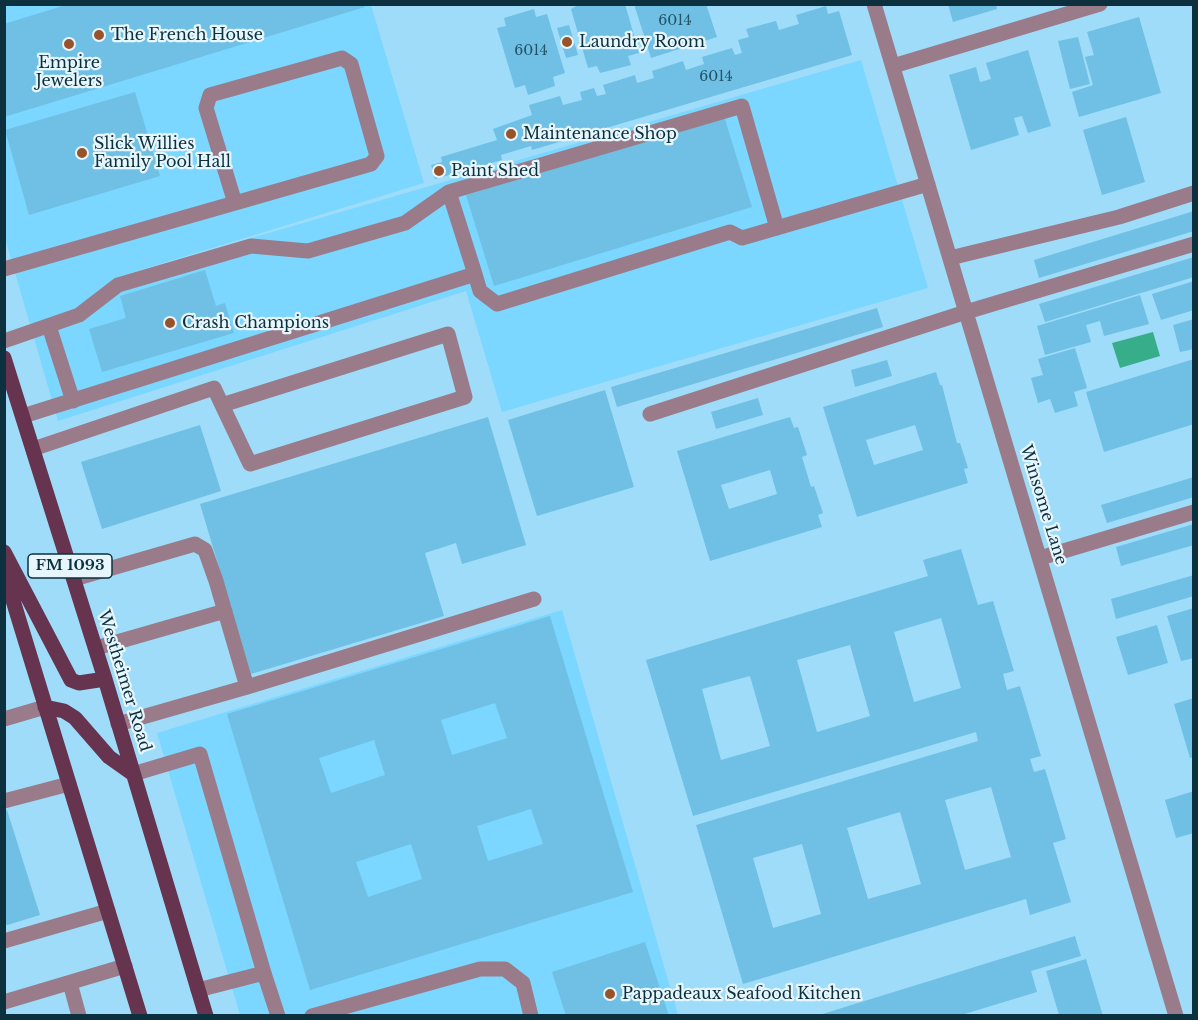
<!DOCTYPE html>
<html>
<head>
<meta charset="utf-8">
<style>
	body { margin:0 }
	#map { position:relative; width:1198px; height:1020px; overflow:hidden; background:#9edcfa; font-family:"Libre Baskerville",serif }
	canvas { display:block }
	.frame { position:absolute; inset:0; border:6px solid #0c303e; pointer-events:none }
</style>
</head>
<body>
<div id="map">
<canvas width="1198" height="1020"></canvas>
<div class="frame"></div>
</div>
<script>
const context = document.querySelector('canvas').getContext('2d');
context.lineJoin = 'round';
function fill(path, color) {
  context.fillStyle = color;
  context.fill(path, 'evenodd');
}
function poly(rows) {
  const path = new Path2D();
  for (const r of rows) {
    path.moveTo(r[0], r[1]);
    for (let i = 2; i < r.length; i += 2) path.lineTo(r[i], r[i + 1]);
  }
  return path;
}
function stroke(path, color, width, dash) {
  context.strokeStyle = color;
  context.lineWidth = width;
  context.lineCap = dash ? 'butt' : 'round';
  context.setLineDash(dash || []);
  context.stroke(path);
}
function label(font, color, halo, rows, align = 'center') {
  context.font = font + ' "Libre Baskerville",serif';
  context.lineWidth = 4.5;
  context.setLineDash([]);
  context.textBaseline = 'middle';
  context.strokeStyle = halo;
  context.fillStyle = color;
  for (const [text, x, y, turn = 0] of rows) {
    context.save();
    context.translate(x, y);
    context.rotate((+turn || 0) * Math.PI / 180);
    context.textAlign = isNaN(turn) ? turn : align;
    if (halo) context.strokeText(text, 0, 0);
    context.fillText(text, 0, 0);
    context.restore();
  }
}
fill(poly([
	[4,5,371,5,424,183,108,280,861,60,928,288,502,412,466,291,58,421,5,238],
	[562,610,678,1015,240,1015,157,733]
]), '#7bd7ff');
fill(poly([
	[1153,332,1160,356,1120,368,1112,343]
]), '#37ad89');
fill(poly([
	[69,4,364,4,365,7,4,117,4,24],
	[580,4,625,4,639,53,628,56,631,65,600,73,597,66,588,68,571,9],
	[634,4,706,4,717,37,651,58],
	[948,4,996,4,997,9,953,22],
	[826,6,828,14,839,11,852,55,532,150,531,146,501,155,502,160,435,179,431,165,442,162,441,157,497,140,493,129,532,115,529,105,560,96,563,105,582,100,580,92,594,88,597,96,606,94,603,85,635,75,637,83,654,78,652,71,683,61,686,70,704,64,702,57,732,48,735,55,742,53,738,40,749,37,746,29,776,21,779,30,799,24,796,15],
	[534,9,536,17,547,14,565,73,553,77,555,86,528,95,525,85,515,88,497,28,506,26,504,18],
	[1139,17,1161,93,1079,117,1072,92,1093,85,1085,57,1094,55,1087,32],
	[569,25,578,55,566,58,557,28],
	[1078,37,1090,84,1070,89,1058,41],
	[1028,50,1051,126,1028,133,1022,116,1014,118,1019,135,971,150,949,75,976,67,980,82,991,79,986,63],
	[135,92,160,176,29,215,5,130],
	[724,116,752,207,494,286,466,195],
	[1126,117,1145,182,1102,195,1083,130],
	[1194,211,1194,231,1039,278,1034,260],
	[1194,257,1194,277,1045,322,1039,304],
	[205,270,216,306,225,303,234,333,102,372,89,329,126,318,120,296],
	[1194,281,1194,310,1161,320,1152,294],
	[1140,295,1149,324,1104,336,1100,321,1086,325,1091,342,1045,355,1037,326],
	[877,308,883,327,617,407,611,387],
	[1194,319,1194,349,1180,352,1173,325],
	[1075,348,1087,388,1074,392,1078,406,1055,413,1050,399,1038,403,1031,378,1043,375,1038,359],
	[1194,359,1194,424,1104,452,1086,392],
	[887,360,892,376,855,387,851,370],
	[936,372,940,385,942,385,957,443,960,443,968,468,964,469,968,483,857,517,823,407],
	[915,425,923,450,874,465,866,440],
	[605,390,634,487,537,516,508,420],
	[758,398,763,415,716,429,711,412],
	[488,417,526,545,462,564,456,543,425,553,444,616,251,674,200,504],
	[790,417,794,428,798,427,807,455,802,457,811,487,814,486,823,513,818,515,822,527,710,561,677,451],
	[770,470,777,494,729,509,721,485],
	[200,425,221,491,102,529,81,462],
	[1194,477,1194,497,1107,523,1101,505],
	[1194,524,1194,545,1121,566,1116,547],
	[961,549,978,605,993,601,1014,671,1003,674,1007,690,1020,686,1041,756,1030,759,1034,772,1045,769,1066,839,1053,843,1071,902,1030,915,1026,899,743,984,696,825,978,741,976,732,693,816,646,660,928,576,923,560],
	[941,618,961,688,914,702,894,632],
	[850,645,870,716,817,732,797,660],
	[750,676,770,746,721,760,702,689],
	[991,787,1011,857,965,870,945,800],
	[900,812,921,884,868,899,847,828],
	[802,844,821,914,773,928,753,858],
	[1194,575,1194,596,1116,619,1111,599],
	[1194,608,1194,658,1181,661,1167,616],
	[550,616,633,892,310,990,227,714],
	[495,703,507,738,452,755,441,720],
	[374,740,385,775,331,793,319,758],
	[531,809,543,844,488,861,477,826],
	[411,844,422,879,368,897,356,862],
	[1157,625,1168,663,1128,675,1116,637],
	[1194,698,1194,757,1190,758,1174,704],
	[1194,791,1194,833,1176,838,1165,800],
	[7,810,40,915,4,926,4,811],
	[1075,936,1081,956,1031,971,1037,992,958,1016,816,1016],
	[645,942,669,1016,566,1016,552,972],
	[1086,959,1103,1016,1059,1015,1046,971]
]), '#6fc0e4');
stroke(poly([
	[874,4,1176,1016],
	[893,66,1100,4],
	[449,192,742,106,777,228],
	[950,258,1119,217,1194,193],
	[4,269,235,203,371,164,377,156,351,64,342,58,210,95,206,108,235,203],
	[49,326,73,401],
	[4,341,79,315,118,285,251,246,308,251,405,223,449,192,475,274],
	[650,414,966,312,1194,244],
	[23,416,475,274,480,291,497,304,730,232,742,238,928,184],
	[33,449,214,388,222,405,250,464,465,397,448,334,222,405],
	[1040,558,1194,512],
	[74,579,195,544,205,550,216,581,247,687,118,724],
	[96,648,225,611],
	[247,687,534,599],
	[4,719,45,707],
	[133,774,200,754,264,973,198,990],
	[4,801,69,784],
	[4,941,108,911],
	[264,973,278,1016],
	[70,983,79,1016],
	[4,1002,125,966],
	[312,1016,480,969,505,969,523,983,531,1016]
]), '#9a7b89', 15);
stroke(poly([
	[4,358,105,679,206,1016],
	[4,552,71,680,79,683,105,679],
	[4,571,140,1016],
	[45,707,64,711,75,718,109,757,133,774]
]), '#66344e', 15);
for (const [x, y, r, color] of [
	[99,35,6,"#99532b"],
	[567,42,6,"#99532b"],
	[69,44,6,"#99532b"],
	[511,134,6,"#99532b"],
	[82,153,6,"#99532b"],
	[439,171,6,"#99532b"],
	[170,323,6,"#99532b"],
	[610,994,6,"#99532b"]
]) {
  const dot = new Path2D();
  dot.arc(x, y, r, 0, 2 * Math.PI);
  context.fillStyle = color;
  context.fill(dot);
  stroke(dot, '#e7f6fd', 2);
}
label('14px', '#255468', null, [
	["6014",675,21],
	["6014",531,51],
	["6014",716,77]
]);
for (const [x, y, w] of [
	[70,566,84]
]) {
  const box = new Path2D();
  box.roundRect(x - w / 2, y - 12, w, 24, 4.5);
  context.fillStyle = '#e7f6fd';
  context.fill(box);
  stroke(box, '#0c303e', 1.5);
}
label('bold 15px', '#0c303e', null, [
	["FM 1093",70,566]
]);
label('16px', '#0c303e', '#e7f6fd', [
	["The French House",111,35],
	["Laundry Room",579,42],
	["Empire",69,63,"center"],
	["Jewelers",69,81,"center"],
	["Maintenance Shop",523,134],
	["Slick Willies",94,144],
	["Family Pool Hall",94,162],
	["Paint Shed",451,171],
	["Crash Champions",182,323],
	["Pappadeaux Seafood Kitchen",622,994]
], 'left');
label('16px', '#0c303e', '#e7f6fd', [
	["Winsome Lane",1043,505,73],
	["Westheimer Road",124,681,73]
]);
</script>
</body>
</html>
